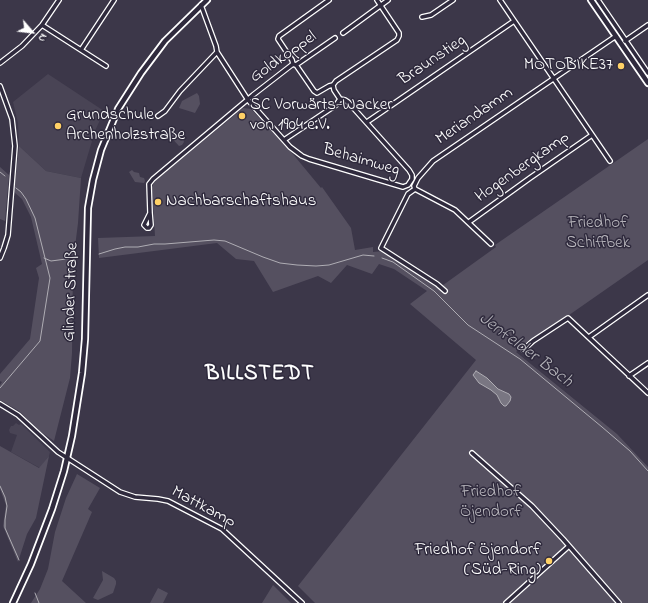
<!DOCTYPE html>
<html>
<head>
<meta charset="utf-8">
<style>
	body { margin:0 }
	#map { position:relative; width:648px; height:603px; overflow:hidden; background:#3c3749; font-family:"Indie Flower",sans-serif }
	canvas { display:block }
	.north { position:absolute; left:12px; top:12px; width:40px; height:40px; -webkit-text-stroke:3px #2f2a3d; paint-order:stroke; rotate:118deg; font-size:11px; font-weight:700; line-height:16px; text-align:center; color:#fff }
	.north::after { content:''; display:block; margin:auto; width:14px; height:18px; background:#fff; clip-path:polygon(50% 0,100% 100%,50% 72%,0 100%) }
</style>
</head>
<body>
<div id="map">
<canvas width="648" height="603"></canvas>
<div class="north">N</div>
</div>
<script>
const context = document.querySelector('canvas').getContext('2d');
context.lineJoin = 'round';
function fill(path, color) {
  context.fillStyle = color;
  context.fill(path, 'evenodd');
}
function poly(rows) {
  const path = new Path2D();
  for (const r of rows) {
    path.moveTo(r[0], r[1]);
    for (let i = 2; i < r.length; i += 2) path.lineTo(r[i], r[i + 1]);
  }
  return path;
}
function stroke(path, color, width, dash) {
  context.strokeStyle = color;
  context.lineWidth = width;
  context.lineCap = dash ? 'butt' : 'round';
  context.setLineDash(dash || []);
  context.stroke(path);
}
function label(font, color, halo, rows, align = 'center') {
  context.font = font + ' "Indie Flower",sans-serif';
  context.lineWidth = 3;
  context.setLineDash([]);
  context.textBaseline = 'middle';
  context.strokeStyle = halo;
  context.fillStyle = color;
  for (const [text, x, y, turn = 0] of rows) {
    context.save();
    context.translate(x, y);
    context.rotate((+turn || 0) * Math.PI / 180);
    context.textAlign = isNaN(turn) ? turn : align;
    if (halo) context.strokeText(text, 0, 0);
    context.fillText(text, 0, 0);
    context.restore();
  }
}
fill(poly([
	[48,74,104,111,95,131,81,178,46,171,19,146,18,123,13,102],
	[16,423,19,425,21,424,50,452,49,456,40,468,11,452,17,435,10,433,9,430,11,426,13,426]
]), '#494455');
fill(poly([
	[197,93,199,96,200,104,195,113,179,108,182,101],
	[243,108,251,109,292,153,321,188,322,187,351,228,355,250,373,247,373,252,384,251,439,288,496,247,495,245,648,139,648,260,516,352,617,434,648,467,648,603,315,603,298,586,476,360,410,304,427,291,394,269,379,264,372,274,347,265,331,283,318,276,273,292,254,261,236,259,217,243,99,258,98,238,155,236,152,187,155,181],
	[170,127,172,131,180,133,178,137,183,139,184,142,182,145,179,146,167,133,166,130],
	[19,146,46,171,81,178,78,223,73,263,72,353,70,378,54,441,41,432,19,411,0,400,0,385,2,382,0,381,0,374,30,339,39,278,36,268,42,264,31,217,22,199,14,192],
	[0,167,9,175,5,221,0,219],
	[132,170,134,172,139,173,140,177,144,178,145,181,144,183,135,182,129,172],
	[0,446,39,468,49,456,36,518,27,534,18,562,3,526,6,505,0,489],
	[77,474,100,488,88,509,92,512,62,581,86,603,31,603,40,589,48,569,55,532,66,498],
	[102,571,114,578,116,581,116,584,113,593,98,600,93,598,103,580],
	[273,585,291,603,262,603],
	[158,588,168,593,163,603,150,603]
]), '#555060');
const water = poly([
	[476,371,487,378,498,389,509,394,511,397,510,401,506,406,504,406,501,403,497,395,491,390,479,383,473,375,476,371]
]);
fill(water, '#797682');
stroke(water, '#afadb4', 1);
stroke(poly([
	[0,172,5,176],
	[99,254,115,249,125,247,138,247,154,244,165,244,214,240,225,241,263,257,280,263,297,265,316,266,329,265,363,255,374,256],
	[44,258,51,261,74,258],
	[382,258,393,262,434,291,468,325,520,359,602,427,630,451,648,471],
	[0,388,40,341,50,278,35,218,26,199,21,192,16,188],
	[0,486,5,497,7,506,5,520,5,528,19,560],
	[35,593,39,603]
]), '#afadb4', 1);
const minor = poly([
	[500,0,610,161],
	[598,0,648,73],
	[201,5,216,46,217,52,248,100,290,147,302,156,309,159,403,187,408,185,412,179,412,175,409,170,348,102,345,100,340,99,336,105,284,140],
	[422,17,431,15,453,0],
	[42,25,106,66],
	[343,33,388,0],
	[625,41,648,25],
	[81,50,114,0],
	[0,63,22,46,42,25,59,0],
	[293,64,292,60,278,39,279,36,329,0],
	[295,65,296,65,314,91,317,93,329,86,333,85,336,81,397,40,399,36,399,33,377,0],
	[333,85,334,90,340,99],
	[0,86,12,119,15,146,8,235,4,248,0,258],
	[158,116,165,111,180,91,217,52],
	[367,122,514,21],
	[415,189,455,210,491,244],
	[150,213,151,225,149,228,147,228,144,225,150,213,149,184,153,179,253,95,293,64,296,65,335,38],
	[469,222,530,178,592,135],
	[445,291,437,284,381,248,408,194,415,189,414,186,418,178,433,161,616,36],
	[589,337,648,295],
	[523,350,533,341,568,318,648,393],
	[629,376,648,363],
	[0,404,18,415,58,452,120,492,135,497,158,499,168,501,222,529,302,603],
	[472,453,532,506,563,539,619,603],
	[506,603,569,546]
]);
const secondary = poly([
	[591,0,648,83],
	[13,603,31,564,52,509,64,471,72,436,82,373,85,339,88,208,93,180,101,150,118,109,141,73,165,41,207,0]
]);
stroke(minor, '#fff', 6);
stroke(secondary, '#fff', 8);
stroke(minor, '#2f2a3d', 3.5);
stroke(secondary, '#2f2a3d', 4.5);
for (const [x, y, r, color] of [
	[621,66,4,"#ffd166"],
	[242,116,4,"#ffd166"],
	[58,126,4,"#ffd166"],
	[158,202,4,"#ffd166"],
	[549,561,4,"#ffd166"]
]) {
  const dot = new Path2D();
  dot.arc(x, y, r, 0, 2 * Math.PI);
  context.fillStyle = color;
  context.fill(dot);
  stroke(dot, '#2f2a3d', 1.5);
}
label('17px', '#fff', '#2f2a3d', [
	["Goldkoppel",284,58,-35],
	["Braunstieg",433,61,-34],
	["Meriandamm",475,117,-34],
	["Behaimweg",361,161,16],
	["Hogenbergkamp",523,168,-35],
	["Glinder Straße",72,292,-88],
	["Mattkamp",203,508,28]
]);
label('17px', '#fff', '#2f2a3d', [
	["MOTOBIKE37",613,66,"right"],
	["SC Vorwärts-Wacker",250,106],
	["von 1904 e.V.",250,126],
	["Grundschule",66,116],
	["Archenholzstraße",66,136],
	["Nachbarschaftshaus",166,202],
	["Friedhof Öjendorf",541,551,"right"],
	["(Süd-Ring)",541,571,"right"]
], 'left');
label('17px', '#bbb9bf', '#2f2a3d', [
	["Friedhof",598,224],
	["Schiffbek",598,244],
	["Friedhof",491,493],
	["Öjendorf",491,513]
]);
label('italic 18px', '#b5b4ba', '#2f2a3d', [
	["Jenfelder Bach",525,351,37]
]);
context.letterSpacing = '1px';
label('bold 21px', '#fff', '#2f2a3d', [
	["BILLSTEDT",260,376]
]);
context.letterSpacing = '0px';
</script>
</body>
</html>
